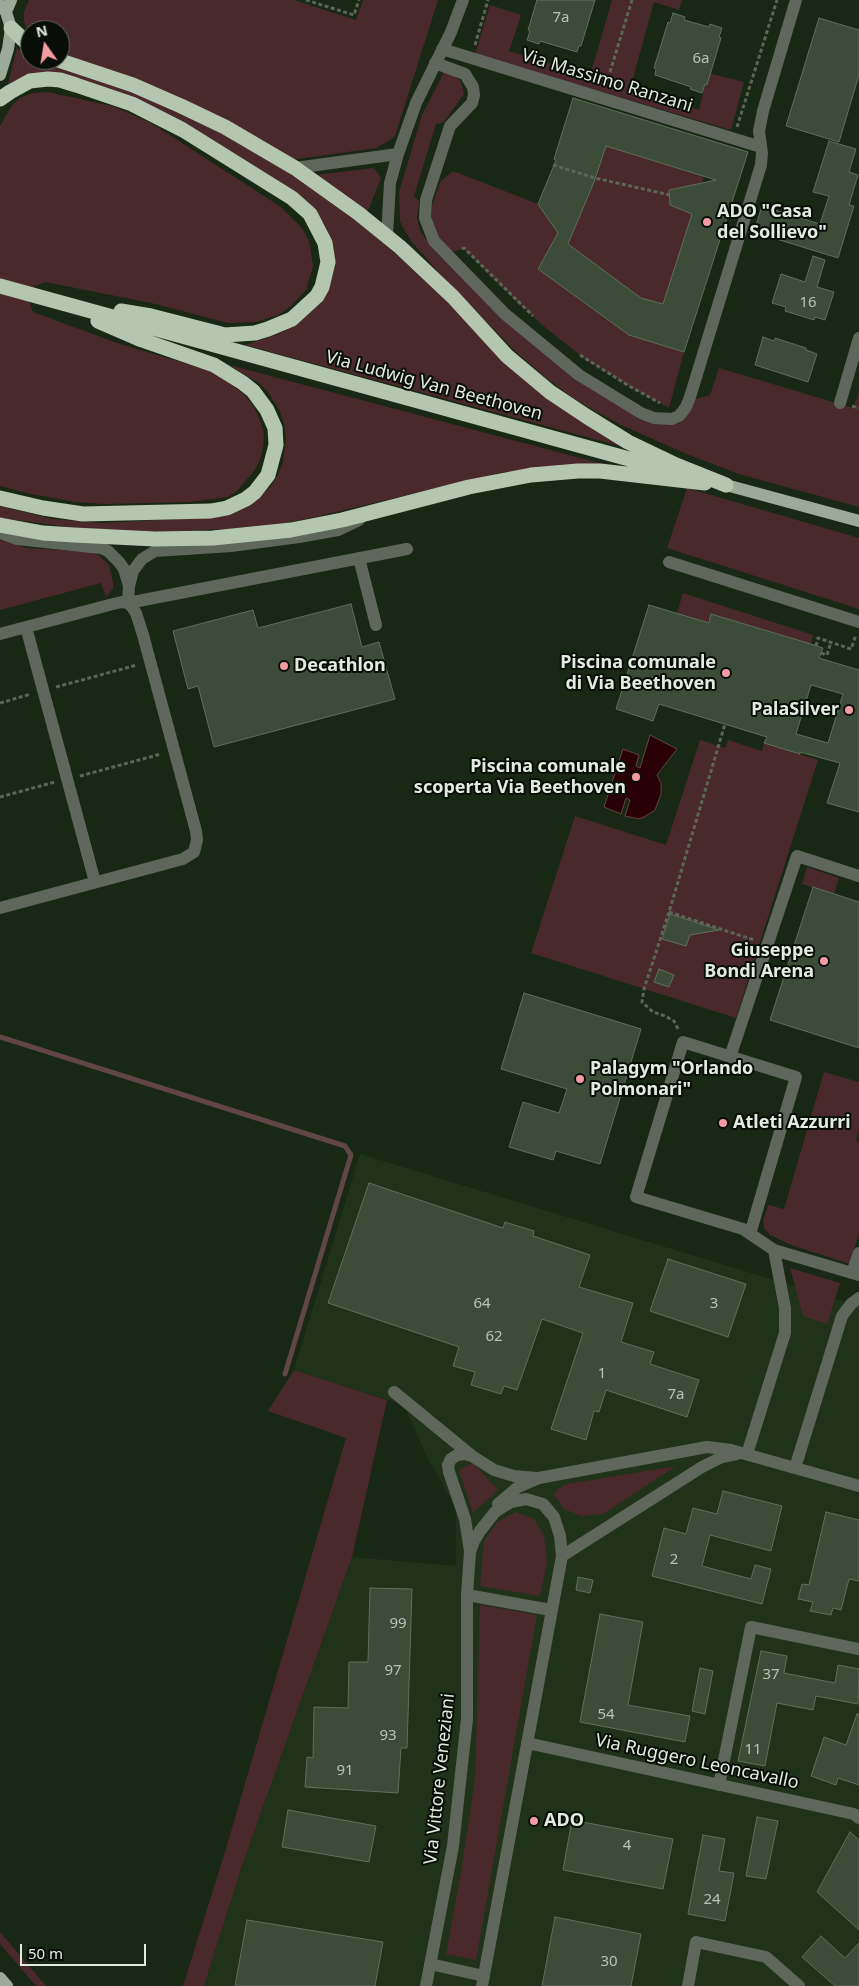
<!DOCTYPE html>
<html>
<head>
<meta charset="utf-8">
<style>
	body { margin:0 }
	#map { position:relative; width:859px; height:1986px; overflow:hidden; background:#192715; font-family:"Noto Sans",sans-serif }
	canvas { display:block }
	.north { position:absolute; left:20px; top:20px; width:50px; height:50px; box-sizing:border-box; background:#080e07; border:1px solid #5f665d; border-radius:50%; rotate:347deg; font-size:14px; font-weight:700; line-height:20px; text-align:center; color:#e1ebdf }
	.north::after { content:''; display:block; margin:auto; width:18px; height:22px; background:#f49aa1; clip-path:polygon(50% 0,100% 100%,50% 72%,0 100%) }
	.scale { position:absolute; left:20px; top:1944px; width:126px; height:22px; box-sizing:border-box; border:2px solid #e1ebdf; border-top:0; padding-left:6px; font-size:15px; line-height:18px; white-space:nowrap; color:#e1ebdf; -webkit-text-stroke:4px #080e07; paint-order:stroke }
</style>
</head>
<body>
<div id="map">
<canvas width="859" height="1986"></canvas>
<div class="north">N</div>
<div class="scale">50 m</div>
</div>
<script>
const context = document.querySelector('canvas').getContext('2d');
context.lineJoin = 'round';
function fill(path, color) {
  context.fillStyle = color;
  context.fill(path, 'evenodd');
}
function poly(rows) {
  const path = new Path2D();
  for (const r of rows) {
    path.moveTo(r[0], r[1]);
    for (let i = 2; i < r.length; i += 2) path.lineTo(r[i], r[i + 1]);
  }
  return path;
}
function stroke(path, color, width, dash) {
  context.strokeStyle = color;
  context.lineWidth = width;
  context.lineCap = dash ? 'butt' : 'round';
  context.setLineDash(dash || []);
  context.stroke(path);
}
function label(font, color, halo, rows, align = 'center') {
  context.font = font + ' "Noto Sans",sans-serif';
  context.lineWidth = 4;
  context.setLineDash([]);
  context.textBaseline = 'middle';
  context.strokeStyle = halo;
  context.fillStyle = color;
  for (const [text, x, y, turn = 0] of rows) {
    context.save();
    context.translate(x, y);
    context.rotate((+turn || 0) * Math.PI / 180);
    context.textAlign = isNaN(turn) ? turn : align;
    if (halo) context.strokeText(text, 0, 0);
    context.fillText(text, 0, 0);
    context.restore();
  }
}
fill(poly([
	[360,1154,859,1306,859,1986,204,1986,242,1866,352,1557,456,1566,456,1508,429,1461,404,1405,294,1370]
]), '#20321a');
fill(poly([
	[29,0,294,0,356,20,363,0,438,0,396,133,392,139,376,148,291,160,60,54,60,30,30,30,30,38,24,21,24,12],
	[612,0,682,0,679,10,654,2,630,89,699,110,708,73,744,82,731,130,475,54,490,5,521,15,509,51,590,76],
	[17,48,30,56,30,60,38,60,146,96,206,125,263,156,316,190,384,243,452,306,635,450,245,345,276,335,297,325,319,304,330,239,327,229,315,210,189,127,27,75,8,84],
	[445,70,452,73,461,82,464,94,443,123,436,124,414,196,419,201,417,217,420,231,436,252,523,336,669,425,680,423,685,418,692,400,710,395,719,368,853,408,859,392,859,507,739,474,689,455,619,424,579,402,546,378,516,352,438,272,412,242,405,231,400,221,399,192,422,115],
	[48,92,112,106,151,123,281,207,302,228,309,241,313,266,306,290,290,307,278,315,256,322,228,323,151,303,45,282,35,286,30,291,28,299,33,312,120,344,208,370,219,376,243,393,254,407,261,423,264,433,263,447,260,460,254,471,237,491,228,497,191,502,105,504,75,502,31,494,0,486,0,126,12,105,20,98,32,93],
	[606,146,704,176,700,189,683,187,669,190,670,205,682,210,693,211,663,305,641,298,568,244,594,182],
	[374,168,381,178,367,213,315,175],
	[453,171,538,204,558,233,538,269,629,335,684,352,669,408,629,386,585,359,546,328,515,300,464,249,451,252,437,236,432,224,431,215,432,205,441,181],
	[229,365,607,465,520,470,499,473,315,517,285,523,228,529,150,532,84,529,0,518,0,506,53,519,101,523,216,517,229,515,251,505,269,488,278,475,283,462,286,438,284,423,280,411,268,392,259,383],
	[687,488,859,538,859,609,667,548],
	[0,540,26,548,90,552,98,555,109,565,113,582,113,589,106,597,101,583,0,610],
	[683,593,813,635,811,644,712,614,709,623,677,613],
	[700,740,725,748,728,740,762,751,764,743,818,760,736,1018,531,953,575,816,666,845],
	[807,867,839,878,834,894,802,884],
	[824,1072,859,1082,859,1128,856,1141,859,1142,859,1233,850,1264,791,1245,770,1235,764,1228,763,1221,768,1205,784,1209],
	[790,1268,840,1283,827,1324,803,1316],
	[294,1370,387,1400,352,1557,242,1866,204,1986,183,1986,225,1852,346,1438,268,1411],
	[473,1463,498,1490,473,1513,459,1470],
	[676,1466,603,1514,581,1516,564,1509,554,1495,558,1489,567,1484],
	[516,1512,534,1519,544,1536,547,1563,540,1596,480,1586,484,1541,497,1522],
	[480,1605,537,1615,476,1960,446,1954,461,1872,475,1779],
	[0,1932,46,1986,36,1986,0,1944]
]), '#4a292c');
const water = poly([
	[650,735,677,749,657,775,661,783,661,794,655,810,644,817,639,819,625,816,630,800,626,798,621,814,604,807,623,749,639,755,636,766,640,768,650,735]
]);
fill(water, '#290005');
stroke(water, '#604646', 1);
stroke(poly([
	[0,1037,345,1146,351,1155,285,1374]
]), '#604646', 5);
const building = poly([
	[537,0,595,0,581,46,579,46,577,52,540,41,539,44,527,40,530,31,528,30,537,0],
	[673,13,685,17,684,20,709,27,710,24,722,28,719,37,721,38,707,85,705,84,702,93,690,89,691,87,655,75,656,69,654,68,668,22,670,23,673,13],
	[819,18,859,30,859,75,839,142,786,126,819,18],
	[573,98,748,152,684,352,629,335,538,269,558,233,538,204,556,160,554,159,573,98],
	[606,146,716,180,669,190,670,205,692,214,663,304,641,298,568,244,594,182,606,146],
	[829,141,856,149,849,172,858,175,849,205,854,206,838,258,754,232,762,206,820,224,829,196,813,192,829,141],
	[813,256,825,260,817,287,834,292,825,320,815,317,814,320,785,311,786,307,772,303,781,274,805,282,813,256],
	[763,337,774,341,775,338,806,348,806,350,817,354,808,382,755,365,763,337],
	[351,604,362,647,379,642,395,699,214,747,198,686,188,689,173,631,253,610,258,628,351,604],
	[649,605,709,623,711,614,811,644,823,648,819,658,859,670,859,812,827,803,840,763,800,752,800,754,764,743,767,737,659,704,653,721,616,709,649,605],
	[811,685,843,694,828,743,796,734,811,685],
	[813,887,859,902,859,1048,770,1020,813,887],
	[670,914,719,930,690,935,686,946,662,939,670,914],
	[659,969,674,975,669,987,654,982,659,969],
	[524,993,641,1029,600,1164,556,1151,553,1160,509,1147,523,1102,559,1113,567,1089,501,1069,524,993],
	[369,1183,503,1228,505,1222,534,1231,533,1236,590,1255,579,1287,633,1303,621,1342,654,1352,650,1364,699,1380,687,1417,606,1390,599,1412,594,1411,586,1440,551,1429,583,1333,542,1319,517,1390,504,1386,501,1394,471,1385,475,1372,453,1366,459,1347,328,1303,369,1183],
	[668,1259,746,1284,728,1337,650,1311,668,1259],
	[723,1491,782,1506,771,1551,710,1535,702,1566,751,1579,755,1565,771,1569,762,1604,652,1576,664,1528,686,1534,693,1508,717,1514,723,1491],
	[826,1512,859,1520,859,1581,849,1579,841,1610,833,1608,831,1615,810,1611,813,1602,798,1599,802,1584,809,1585,826,1512],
	[578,1577,593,1580,590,1593,576,1590,578,1577],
	[370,1588,412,1589,407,1748,401,1748,398,1793,305,1787,307,1757,313,1758,314,1707,348,1708,349,1662,368,1662,370,1588],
	[600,1614,643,1622,628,1705,690,1716,685,1742,580,1722,600,1614],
	[761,1651,787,1656,784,1673,835,1683,838,1665,859,1669,858,1704,816,1696,813,1710,777,1703,765,1766,738,1761,761,1651],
	[700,1668,713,1671,705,1714,692,1711,700,1668],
	[857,1714,859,1714,859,1785,838,1778,836,1785,811,1776,824,1737,846,1745,857,1714],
	[288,1810,376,1826,369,1862,282,1847,288,1810],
	[757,1817,778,1821,766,1879,746,1876,757,1817],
	[572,1820,673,1839,663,1889,563,1870,572,1820],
	[850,1832,859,1840,859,1930,817,1892,850,1832],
	[703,1835,725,1839,719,1871,734,1873,725,1921,688,1914,703,1835],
	[555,1917,641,1934,631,1986,542,1986,555,1917],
	[247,1920,383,1942,375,1986,235,1986,247,1920],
	[821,1936,845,1958,859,1943,859,1986,835,1986,802,1957,821,1936]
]);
fill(building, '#3d4c38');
stroke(building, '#5f6f5b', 1);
stroke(poly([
	[306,0,354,15,359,0],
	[475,45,488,0],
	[610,72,632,0],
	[737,127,777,0],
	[553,165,595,178,670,195],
	[462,249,464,248,533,316],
	[580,355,629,386,660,403],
	[852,406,859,408],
	[816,646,818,638,851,649,856,635],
	[821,653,827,655,831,642],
	[56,687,137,665],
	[0,703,31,694],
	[80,776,161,754],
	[0,797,55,782],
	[669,912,754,940],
	[678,1029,674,1021,665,1016,653,1012,642,1002,644,989,669,912,725,724]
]), '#5a6656', 3, [4, 2.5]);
stroke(poly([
	[442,49,761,147],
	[435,63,465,74,473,87,474,95,472,103,450,126,426,200,425,218,434,241,505,314,579,375,641,413,654,418,672,419,679,416,686,407,690,397,761,165,762,153,759,131,763,111,796,0],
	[295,168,398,154],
	[387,236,390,183,398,154,416,103,451,32,463,0],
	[840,403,859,338],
	[359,520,338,530,299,537,231,546,155,551,142,559,133,571,129,586,128,603,407,549],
	[0,533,17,539,101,548,108,551,119,562,124,569,129,586],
	[359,558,376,625],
	[669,562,859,622],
	[26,627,95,882],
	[0,634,113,604,122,602,128,603,132,607,136,613,143,635,196,831,197,840,194,852,183,859,0,908],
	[730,1057,797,856,859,876],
	[750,1234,796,1077,683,1042,636,1197,743,1229,774,1250,859,1275],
	[852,1273,859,1253],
	[394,1392,472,1456],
	[747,1454,785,1333,785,1308,774,1250],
	[795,1468,842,1316,851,1304,859,1298],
	[498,1504,518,1487,539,1478,707,1447,731,1450,859,1486],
	[470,1551,465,1519,449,1472,448,1465,451,1459,457,1455,465,1454,472,1456,494,1470,514,1476,536,1478],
	[562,1556,702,1467,722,1457,737,1454],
	[467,1595,551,1610],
	[527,1743,854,1814,859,1818],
	[719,1785,751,1627,859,1649],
	[430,1964,484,1976],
	[426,1986,453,1846,467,1719,467,1595,470,1552,474,1541,480,1531,495,1512,511,1502,526,1499,543,1504,554,1517,560,1536,562,1556,482,1986],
	[688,1986,696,1942,766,1957,799,1986]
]), '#5f675d', 12);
stroke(poly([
	[0,5,6,12,11,28,8,49,0,75],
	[6,12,11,0],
	[726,485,859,521],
	[0,1978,7,1986]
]), '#9cab98', 12);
stroke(poly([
	[11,28,30,46],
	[58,60,133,85,181,106,225,127,295,168,358,213,400,247,453,297,507,356,550,392,586,416,628,442,676,465,726,485],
	[0,99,10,92,30,81,48,79,60,80,76,85,132,104,183,130,292,198,310,214,325,243,328,262,322,287,317,296,292,319,268,329,255,333,225,335,151,316,121,311],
	[0,286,669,470],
	[0,498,43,508,83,514,211,511,227,508,246,499,255,492,268,475,276,445,275,428,267,410,253,391,243,383,214,365,142,340,98,321],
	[0,525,43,533,74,535,155,539,213,538,291,530,342,520,469,487,531,475,578,471,600,471,705,483]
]), '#b4c6af', 15);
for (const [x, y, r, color] of [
	[707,222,5,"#f49aa1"],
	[284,666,5,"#f49aa1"],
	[726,673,5,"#f49aa1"],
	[849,710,5,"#f49aa1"],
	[636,777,5,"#f49aa1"],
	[824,961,5,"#f49aa1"],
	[580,1079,5,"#f49aa1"],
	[723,1123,5,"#f49aa1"],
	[534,1821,5,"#f49aa1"]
]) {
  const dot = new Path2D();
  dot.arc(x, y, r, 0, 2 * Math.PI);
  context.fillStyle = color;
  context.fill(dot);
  stroke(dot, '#080e07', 2);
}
label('15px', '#b8c3b5', null, [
	["7a",561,18],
	["6a",701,59],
	["16",808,303],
	["64",482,1304],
	["3",714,1304],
	["62",494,1337],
	["1",602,1374],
	["7a",676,1395],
	["2",674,1560],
	["99",398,1624],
	["97",393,1671],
	["37",771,1675],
	["54",606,1715],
	["93",388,1736],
	["11",753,1750],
	["91",345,1771],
	["4",627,1846],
	["24",712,1900],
	["30",609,1962]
]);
label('18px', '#e1ebdf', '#080e07', [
	["Via Massimo Ranzani",607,81,17],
	["Via Ludwig Van Beethoven",434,386,15],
	["Via Ruggero Leoncavallo",697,1762,12],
	["Via Vittore Veneziani",440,1779,-84]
]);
label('bold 18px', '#e1ebdf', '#080e07', [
	["ADO \"Casa",717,212],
	["del Sollievo\"",717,233],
	["Piscina comunale",716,663,"right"],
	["di Via Beethoven",716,684,"right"],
	["Decathlon",294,666],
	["PalaSilver",839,710,"right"],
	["Piscina comunale",626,767,"right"],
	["scoperta Via Beethoven",626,788,"right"],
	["Giuseppe",814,951,"right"],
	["Bondi Arena",814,972,"right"],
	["Palagym \"Orlando",590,1069],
	["Polmonari\"",590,1090],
	["Atleti Azzurri",733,1123],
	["ADO",544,1821]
], 'left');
</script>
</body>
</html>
